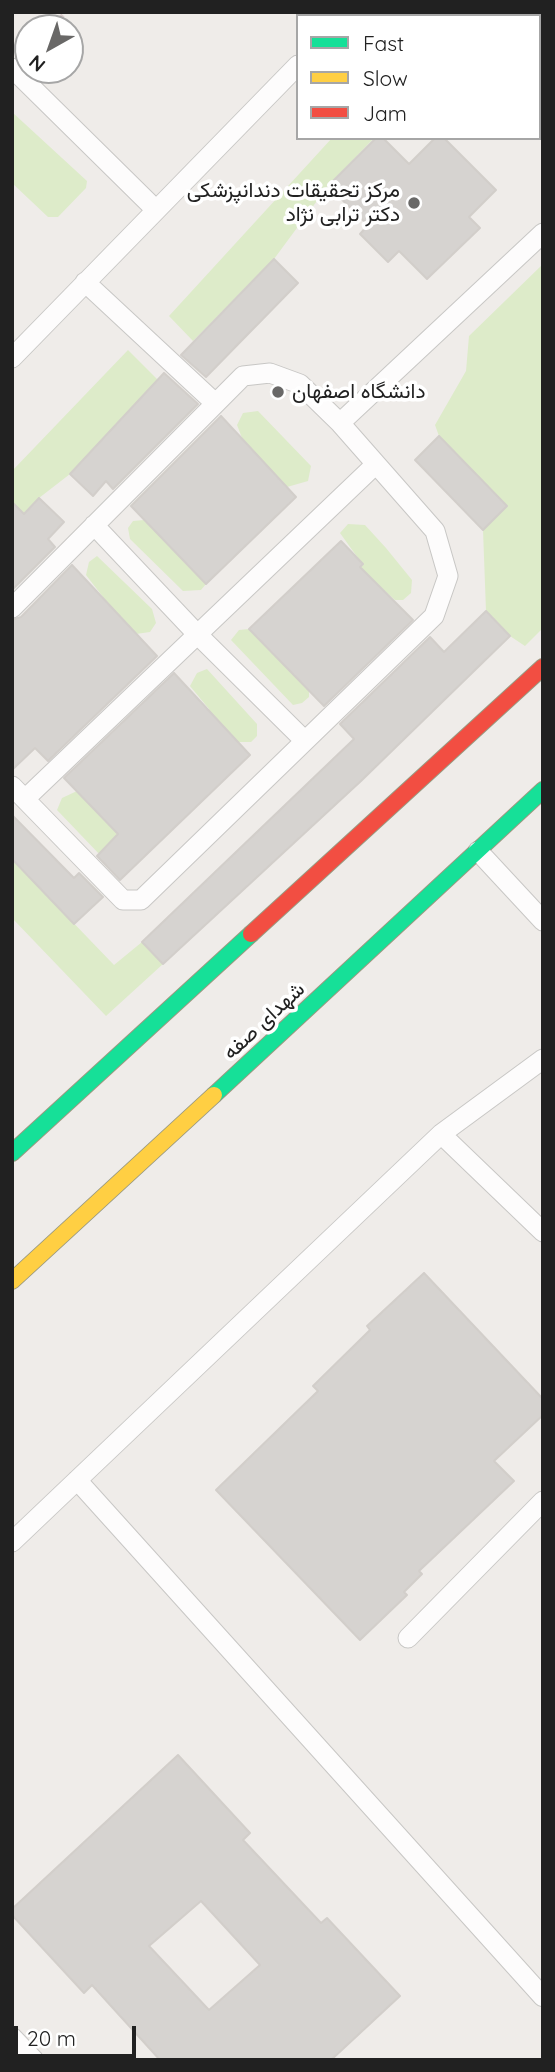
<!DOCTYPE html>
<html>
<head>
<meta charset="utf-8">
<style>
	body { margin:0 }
	#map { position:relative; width:555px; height:2072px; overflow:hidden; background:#efece9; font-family:Quicksand,sans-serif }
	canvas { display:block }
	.frame { position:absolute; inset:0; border:14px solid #212121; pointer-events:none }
	.legend { position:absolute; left:296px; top:14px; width:245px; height:126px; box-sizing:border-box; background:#fff; border:2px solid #a6a6a6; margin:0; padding:9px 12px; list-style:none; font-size:21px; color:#212121 }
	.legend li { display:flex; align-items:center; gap:14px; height:35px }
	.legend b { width:35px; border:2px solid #a6a6a6 }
	.north { position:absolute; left:14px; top:14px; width:70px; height:70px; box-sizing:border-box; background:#fff; border:2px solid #a6a6a6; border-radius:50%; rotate:220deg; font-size:19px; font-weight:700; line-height:28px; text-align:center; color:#212121 }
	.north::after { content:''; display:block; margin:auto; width:24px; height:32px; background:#696867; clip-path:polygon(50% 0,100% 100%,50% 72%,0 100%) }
	.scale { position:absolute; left:14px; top:2026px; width:122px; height:32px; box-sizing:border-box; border:4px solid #212121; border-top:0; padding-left:9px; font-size:21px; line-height:24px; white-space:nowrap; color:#212121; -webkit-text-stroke:5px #fff; paint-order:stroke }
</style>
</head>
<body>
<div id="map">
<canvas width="555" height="2072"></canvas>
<div class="frame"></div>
<ul class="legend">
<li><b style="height:9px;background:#16e098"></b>Fast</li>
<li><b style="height:9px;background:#ffcf43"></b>Slow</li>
<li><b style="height:9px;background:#f24e42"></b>Jam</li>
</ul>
<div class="north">N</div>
<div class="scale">20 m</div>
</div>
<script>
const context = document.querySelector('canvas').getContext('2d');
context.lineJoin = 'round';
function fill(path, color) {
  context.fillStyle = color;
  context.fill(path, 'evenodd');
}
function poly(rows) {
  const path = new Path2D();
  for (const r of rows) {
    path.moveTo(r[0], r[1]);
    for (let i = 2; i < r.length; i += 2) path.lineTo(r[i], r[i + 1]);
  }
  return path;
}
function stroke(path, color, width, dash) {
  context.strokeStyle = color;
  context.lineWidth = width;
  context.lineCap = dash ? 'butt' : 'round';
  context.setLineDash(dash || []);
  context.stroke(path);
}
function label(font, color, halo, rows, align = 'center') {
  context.font = font + ' Quicksand,Vazirmatn,sans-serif';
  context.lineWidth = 7;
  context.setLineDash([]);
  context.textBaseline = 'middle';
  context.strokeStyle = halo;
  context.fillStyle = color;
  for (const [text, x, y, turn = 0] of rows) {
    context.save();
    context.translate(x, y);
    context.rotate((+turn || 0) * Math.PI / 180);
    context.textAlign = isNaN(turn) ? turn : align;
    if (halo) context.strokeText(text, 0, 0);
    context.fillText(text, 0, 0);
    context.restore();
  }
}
fill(poly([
	[458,12,543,12,543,116,539,112,539,16,455,16],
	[12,112,87,181,86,188,58,217,48,217,12,183],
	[332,138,374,138,328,186,274,259,193,341,169,316],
	[543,264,543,628,525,646,510,636,486,611,483,530,507,506,439,436,435,425,466,371,469,336],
	[128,350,158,380,70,474,39,498,12,526,12,471],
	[258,411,311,466,308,481,287,487,273,474,183,561,206,584,201,590,183,591,130,539,128,528,133,521,144,520,255,453,242,438,237,425,243,413],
	[348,524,365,525,386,548,412,580,411,593,403,600,395,600,380,587,293,673,309,689,309,697,302,703,293,705,231,640,239,630,249,629,271,652,363,565,340,533],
	[97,556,152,609,156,623,150,632,136,634,123,619,12,686,103,597,86,575,89,562],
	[207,669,257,724,257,736,251,742,238,742,101,856,57,810,62,798,77,791,99,813,209,709,190,686,197,673],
	[12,859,114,965,142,942,163,964,106,1016,12,918]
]), '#ddebc9');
const building = poly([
	[376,138,383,138,409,164,435,138,444,138,496,190,469,217,480,228,427,279,399,251,388,262,360,234,368,225,328,186,376,138],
	[274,259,298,283,206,377,181,355,274,259],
	[164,373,198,404,113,489,106,481,93,496,70,474,164,373],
	[221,416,296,497,206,584,131,506,221,416],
	[439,436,507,506,483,530,415,460,439,436],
	[39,498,64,522,48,539,55,547,12,590,12,502,24,514,39,498],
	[341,541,363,564,360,567,413,620,324,706,249,629,341,541],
	[72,565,157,656,48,761,35,748,12,770,12,620,21,617,72,565],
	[486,611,510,636,361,781,163,964,142,942,354,739,340,724,430,637,444,652,486,611],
	[174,673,250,755,120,880,97,856,118,834,64,778,174,673],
	[12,815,74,878,79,873,103,897,74,924,12,859,12,815],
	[424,1273,543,1399,543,1415,494,1461,514,1481,419,1571,422,1574,404,1592,407,1595,360,1640,216,1490,318,1391,313,1386,370,1330,367,1326,424,1273],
	[178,1755,250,1833,243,1840,321,1923,327,1918,400,1996,331,2060,160,2060,92,1985,84,1993,12,1915,12,1909,178,1755],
	[201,1901,260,1965,209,2010,149,1946,201,1901]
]);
fill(building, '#d6d3d0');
stroke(building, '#d2ceca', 2);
const lane = poly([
	[347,16,350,12],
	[12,68,155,209],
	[85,282,215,403],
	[12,358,298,65],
	[340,423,543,233],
	[94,525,197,634,304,740],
	[12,608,243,376,270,373,300,384,340,423,435,531,448,576,434,616,141,900,123,900,12,786],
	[25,799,376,464],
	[478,851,543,921],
	[441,1134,543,1232],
	[77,1480,543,1997],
	[12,1542,441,1134,543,1059],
	[408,1638,543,1501],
	[12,2037,34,2060]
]);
const fast = poly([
	[214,1095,543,790],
	[12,1153,251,934]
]);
const slow = poly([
	[12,1281,214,1095]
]);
const jam = poly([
	[251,934,543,667]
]);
stroke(lane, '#c8c7c5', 21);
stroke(fast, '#999980', 18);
stroke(slow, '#999980', 18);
stroke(jam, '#999980', 18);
stroke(poly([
	[51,28,66,12]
]), '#d8c9c8', 4.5, [3.5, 3.5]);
stroke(lane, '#fdfcfc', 19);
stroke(fast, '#16e098', 16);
stroke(slow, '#ffcf43', 16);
stroke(jam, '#f24e42', 16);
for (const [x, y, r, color] of [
	[414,203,7,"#696867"],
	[278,392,7,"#696867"]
]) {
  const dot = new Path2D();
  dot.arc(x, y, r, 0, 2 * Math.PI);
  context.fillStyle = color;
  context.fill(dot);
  stroke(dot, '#fff', 2.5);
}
label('21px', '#212121', '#fff', [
	["مرکز تحقیقات دندانپزشکی",400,191],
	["دکتر ترابی نژاد",400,215],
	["دانشگاه اصفهان",292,392,"left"]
], 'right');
label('21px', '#212121', '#fff', [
	["شهدای صفه",264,1021,-43]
]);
</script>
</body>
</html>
